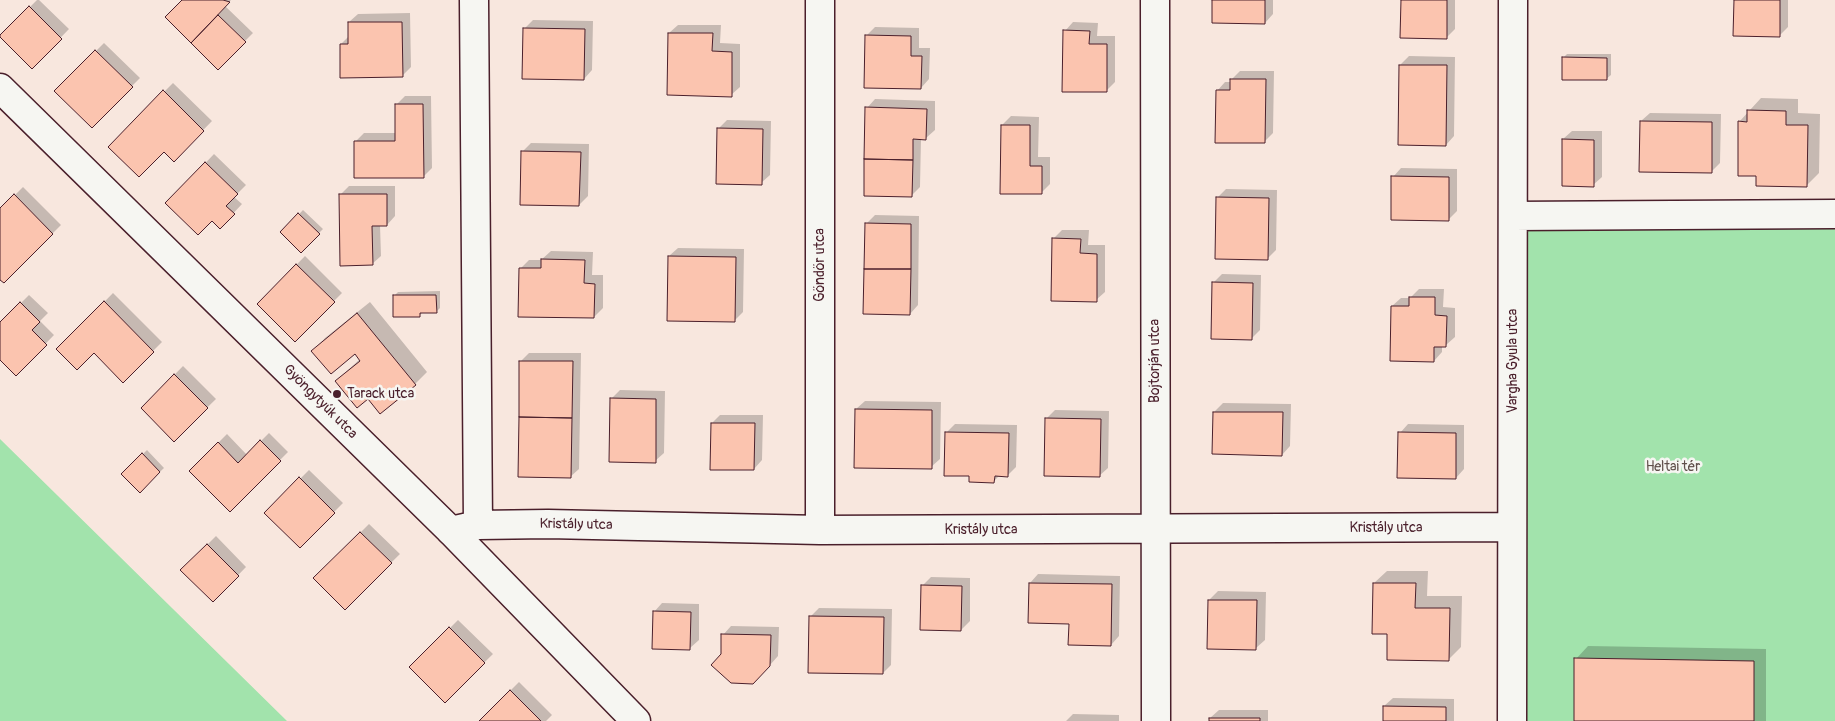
<!DOCTYPE html>
<html>
<head>
<meta charset="utf-8">
<style>
	body { margin:0 }
	canvas { display:block; background:#f8e7de }
</style>
</head>
<body>
<canvas width="1835" height="721"></canvas>
<script>
const context = document.querySelector('canvas').getContext('2d');
context.lineJoin = 'round';
function fill(path, color) {
  context.fillStyle = color;
  context.fill(path, 'evenodd');
}
function poly(rows) {
  const path = new Path2D();
  for (const r of rows) {
    path.moveTo(r[0], r[1]);
    for (let i = 2; i < r.length; i += 2) path.lineTo(r[i], r[i + 1]);
  }
  return path;
}
function stroke(path, color, width, dash) {
  context.strokeStyle = color;
  context.lineWidth = width;
  context.lineCap = dash ? 'butt' : 'round';
  context.setLineDash(dash || []);
  context.stroke(path);
}
function label(font, color, halo, rows, align = 'center') {
  context.font = font + ' Pangolin,sans-serif';
  context.lineWidth = 5;
  context.setLineDash([]);
  context.textBaseline = 'middle';
  context.strokeStyle = halo;
  context.fillStyle = color;
  for (const [text, x, y, turn = 0] of rows) {
    context.save();
    context.translate(x, y);
    context.rotate((+turn || 0) * Math.PI / 180);
    context.textAlign = isNaN(turn) ? turn : align;
    if (halo) context.strokeText(text, 0, 0);
    context.fillText(text, 0, 0);
    context.restore();
  }
}
fill(poly([
	[1835,214,1835,721,1512,721,1513,216],
	[0,439,287,721,0,721]
]), '#a2e3ac');
fill(poly([
	[37,0,39,0,69,29,32,67,1,36],
	[184,0,231,0,225,6,253,33,218,68,167,17],
	[1214,0,1273,0,1273,14,1265,23],
	[1402,0,1455,0,1455,29,1446,38],
	[1735,0,1788,0,1788,27,1779,36],
	[410,13,411,67,402,76,341,44,350,35,349,22,358,14],
	[533,20,593,21,592,70,584,79,524,29],
	[1073,22,1098,23,1097,36,1115,36,1115,82,1106,91,1065,31],
	[678,25,721,25,720,43,740,44,740,87,731,95,669,33],
	[875,27,919,28,919,48,930,48,929,79,921,88,866,36],
	[104,43,140,78,92,126,56,91],
	[1567,54,1611,54,1611,75,1606,79,1563,58],
	[1409,56,1455,57,1454,136,1446,145,1400,65],
	[1240,71,1274,71,1273,133,1264,142,1217,91,1225,82,1232,82,1232,79],
	[173,83,212,121,174,160,164,151,110,146],
	[405,96,431,96,432,168,424,176,355,142,364,133,396,133,396,105],
	[1761,98,1798,99,1798,113,1820,114,1819,173,1806,186,1757,175,1739,122],
	[875,99,935,101,935,130,926,138,921,138,920,187,911,196,867,108],
	[1650,113,1721,114,1720,163,1711,172,1641,121],
	[1011,116,1039,117,1038,157,1050,157,1050,184,1041,193,1002,125],
	[727,120,771,121,770,175,761,183,718,129],
	[1572,131,1602,131,1602,177,1593,185,1563,139],
	[531,143,589,144,588,196,579,205,522,152],
	[214,154,246,185,234,197,242,204,228,219,212,219,167,203],
	[1401,168,1457,169,1457,211,1448,220,1393,177],
	[349,186,395,186,395,216,387,225,380,225,381,256,372,264,340,195],
	[23,187,61,225,4,282,0,278,0,210],
	[1226,189,1277,190,1276,250,1268,258,1217,198],
	[303,210,323,229,301,251,282,232],
	[875,215,919,216,918,305,910,314,866,224],
	[1062,230,1089,230,1088,245,1105,245,1105,292,1096,300,1053,239],
	[678,248,744,249,743,312,734,321,669,256],
	[551,251,593,252,592,275,603,275,603,308,594,317,520,269,529,260,541,260],
	[305,256,342,293,295,340,258,304],
	[1222,274,1261,275,1260,330,1252,338,1213,283],
	[1419,289,1444,289,1443,307,1455,308,1455,337,1446,345,1442,345,1442,352,1434,361,1392,306,1401,298,1410,298],
	[440,291,440,308,436,312,423,312,419,316,394,296,398,292],
	[113,293,162,342,123,381,94,351,58,349],
	[29,295,48,313,40,321,54,335,16,374,0,358,0,324],
	[370,302,427,372,415,384,368,397,336,381,360,359,356,353,313,351,325,338],
	[529,353,581,353,579,469,570,477,521,361],
	[183,366,216,399,174,440,142,408],
	[620,390,665,391,664,453,655,461,611,399],
	[865,401,941,402,940,459,931,467,856,409],
	[1223,403,1291,404,1290,446,1282,455,1214,412],
	[1055,410,1109,411,1108,468,1099,476,1047,418],
	[720,415,763,415,762,460,754,469,712,423],
	[955,424,1017,425,1016,467,1008,475,1000,475,994,481,970,475,947,432],
	[1408,424,1464,425,1464,469,1456,478,1400,433],
	[269,433,288,452,230,510,190,471,227,434,247,455],
	[147,450,164,468,140,491,123,474],
	[309,470,343,503,300,546,266,513],
	[369,524,400,554,345,608,315,578],
	[216,536,246,567,213,601,182,570],
	[1387,571,1428,571,1427,596,1462,596,1461,647,1449,659,1388,633,1374,583],
	[1038,574,1120,576,1119,636,1111,645,1030,583],
	[931,577,970,578,970,621,961,630,922,586],
	[1218,591,1266,592,1265,640,1256,648,1209,600],
	[662,603,699,604,699,640,690,648,654,612],
	[819,608,892,609,891,665,883,673,810,617],
	[458,620,493,654,445,701,411,667],
	[731,626,779,627,778,656,762,674,722,654,723,635],
	[1588,646,1766,649,1766,721,1575,721,1576,659],
	[519,682,552,715,546,721,480,721],
	[1393,698,1454,699,1454,721,1384,721,1384,706],
	[1219,710,1268,710,1268,721,1210,721,1210,718],
	[1073,714,1119,715,1119,721,1066,721]
]), '#0003');
const building = poly([
	[182,0,223,0,230,2,191,43,165,17,182,0],
	[1212,0,1265,0,1265,24,1212,23,1212,0],
	[1401,0,1447,0,1447,39,1400,38,1401,0],
	[1734,0,1780,0,1780,37,1733,36,1734,0],
	[29,6,62,39,32,69,0,37,0,35,29,6],
	[218,15,246,42,218,70,191,43,218,15],
	[348,22,402,22,403,77,340,78,340,44,348,44,348,22],
	[523,28,585,29,584,80,522,79,523,28],
	[1063,30,1090,31,1089,44,1107,44,1107,92,1062,92,1063,30],
	[668,33,713,33,712,51,732,52,732,97,667,95,668,33],
	[865,35,911,36,911,56,922,56,921,89,864,88,865,35],
	[95,50,133,87,92,128,54,91,95,50],
	[1562,57,1607,58,1607,80,1562,80,1562,57],
	[1399,65,1447,65,1446,146,1398,145,1399,65],
	[1230,79,1266,79,1265,143,1215,143,1216,90,1230,90,1230,79],
	[163,90,204,131,174,162,164,152,139,177,108,147,163,90],
	[395,104,423,104,424,178,354,178,354,141,395,141,395,104],
	[865,107,927,109,926,140,913,139,913,160,864,159,865,107],
	[1747,110,1786,111,1786,125,1808,125,1807,187,1756,186,1756,176,1738,176,1738,121,1747,122,1747,110],
	[1640,121,1712,122,1712,173,1639,172,1640,121],
	[1001,125,1030,125,1030,166,1042,166,1042,194,1000,194,1001,125],
	[717,128,763,129,762,185,716,184,717,128],
	[1562,139,1594,140,1594,187,1562,186,1562,139],
	[521,151,581,152,579,206,520,205,521,151],
	[864,159,913,160,912,197,864,196,864,159],
	[205,162,238,194,226,206,235,214,220,229,212,221,198,235,165,203,205,162],
	[1391,176,1449,177,1449,221,1391,220,1391,176],
	[14,194,53,234,4,283,0,280,0,208,14,194],
	[339,194,387,194,387,226,372,226,373,265,340,266,339,194],
	[1216,197,1269,198,1268,260,1215,259,1216,197],
	[298,213,320,234,301,253,280,232,298,213],
	[865,223,911,224,911,269,864,269,865,223],
	[1052,238,1081,239,1080,253,1097,254,1097,302,1051,301,1052,238],
	[668,256,736,257,735,322,667,321,668,256],
	[541,259,585,260,584,283,595,284,594,318,518,317,519,268,541,268,541,259],
	[296,264,335,302,295,342,257,304,296,264],
	[864,269,911,269,910,315,863,314,864,269],
	[1212,282,1253,283,1252,340,1211,339,1212,282],
	[393,295,436,295,437,313,420,313,420,317,393,317,393,295],
	[1409,297,1435,297,1435,315,1447,316,1446,347,1434,347,1434,362,1390,361,1391,306,1409,306,1409,297],
	[104,301,154,352,123,383,94,353,77,370,56,349,104,301],
	[20,302,40,322,32,330,47,345,16,376,0,360,0,322,20,302],
	[357,313,416,385,380,414,368,399,357,408,335,381,360,361,355,354,331,374,311,351,357,313],
	[519,361,573,361,572,418,519,417,519,361],
	[174,374,208,408,174,442,141,408,174,374],
	[610,398,656,399,656,463,609,462,610,398],
	[855,409,932,410,932,469,854,468,855,409],
	[1213,412,1283,412,1282,456,1212,454,1213,412],
	[519,417,572,418,571,478,518,477,519,417],
	[1045,418,1101,419,1100,477,1044,476,1045,418],
	[711,423,755,423,754,470,710,470,711,423],
	[945,432,1009,433,1008,477,995,476,994,483,969,482,969,476,944,476,945,432],
	[1398,432,1456,433,1456,479,1397,478,1398,432],
	[260,440,281,461,230,512,189,471,218,442,238,463,260,440],
	[142,453,160,472,140,493,121,474,142,453],
	[299,477,335,513,300,548,264,513,299,477],
	[360,532,392,563,345,610,313,578,360,532],
	[207,544,239,576,213,602,180,570,207,544],
	[1029,583,1112,584,1111,646,1068,645,1069,624,1028,623,1029,583],
	[1373,583,1416,583,1415,608,1450,608,1449,661,1387,660,1387,634,1372,634,1373,583],
	[921,585,962,586,961,631,920,630,921,585],
	[1208,600,1257,600,1256,650,1207,649,1208,600],
	[653,611,691,612,690,650,652,649,653,611],
	[809,616,884,617,883,674,808,673,809,616],
	[449,627,485,663,445,703,409,667,449,627],
	[721,634,771,635,770,666,753,684,731,683,711,665,721,654,721,634],
	[1574,658,1754,661,1754,721,1574,721,1574,658],
	[510,690,541,721,479,721,510,690],
	[1383,706,1446,707,1446,721,1383,721,1383,706],
	[1209,718,1260,718,1260,721,1209,721,1209,718]
]);
fill(building, '#fbc4af');
stroke(building, '#4a1f2b', 1);
const minor = poly([
	[474,0,478,525],
	[820,0,820,530],
	[1155,0,1156,721],
	[1513,216,1835,214],
	[451,531,478,525,548,524,820,530,1512,527],
	[1512,721,1513,0]
]);
const tertiary = poly([
	[0,88,451,531,636,721]
]);
stroke(minor, '#4a1f2b', 31);
stroke(tertiary, '#4a1f2b', 31);
stroke(minor, '#f6f6f2', 28);
stroke(tertiary, '#f6f6f2', 28);
for (const [x, y, r, color] of [
	[337,394,5,"#4a1f2b"]
]) {
  const dot = new Path2D();
  dot.arc(x, y, r, 0, 2 * Math.PI);
  context.fillStyle = color;
  context.fill(dot);
  stroke(dot, '#f6f6f2', 2);
}
label('14px', '#4a1f2b', '#f6f6f2', [
	["Göndör utca",820,265,-90],
	["Bojtorján utca",1155,361,-90],
	["Vargha Gyula utca",1513,361,-90],
	["Gyöngytyúk utca",320,402,45],
	["Kristály utca",576,525,1],
	["Kristály utca",1386,528],
	["Kristály utca",981,530]
]);
label('14px', '#4a1f2b', '#f6f6f2', [
	["Tarack utca",347,394]
], 'left');
label('14px', '#60504b', '#f6f6f2', [
	["Heltai tér",1673,467]
]);
</script>
</body>
</html>
